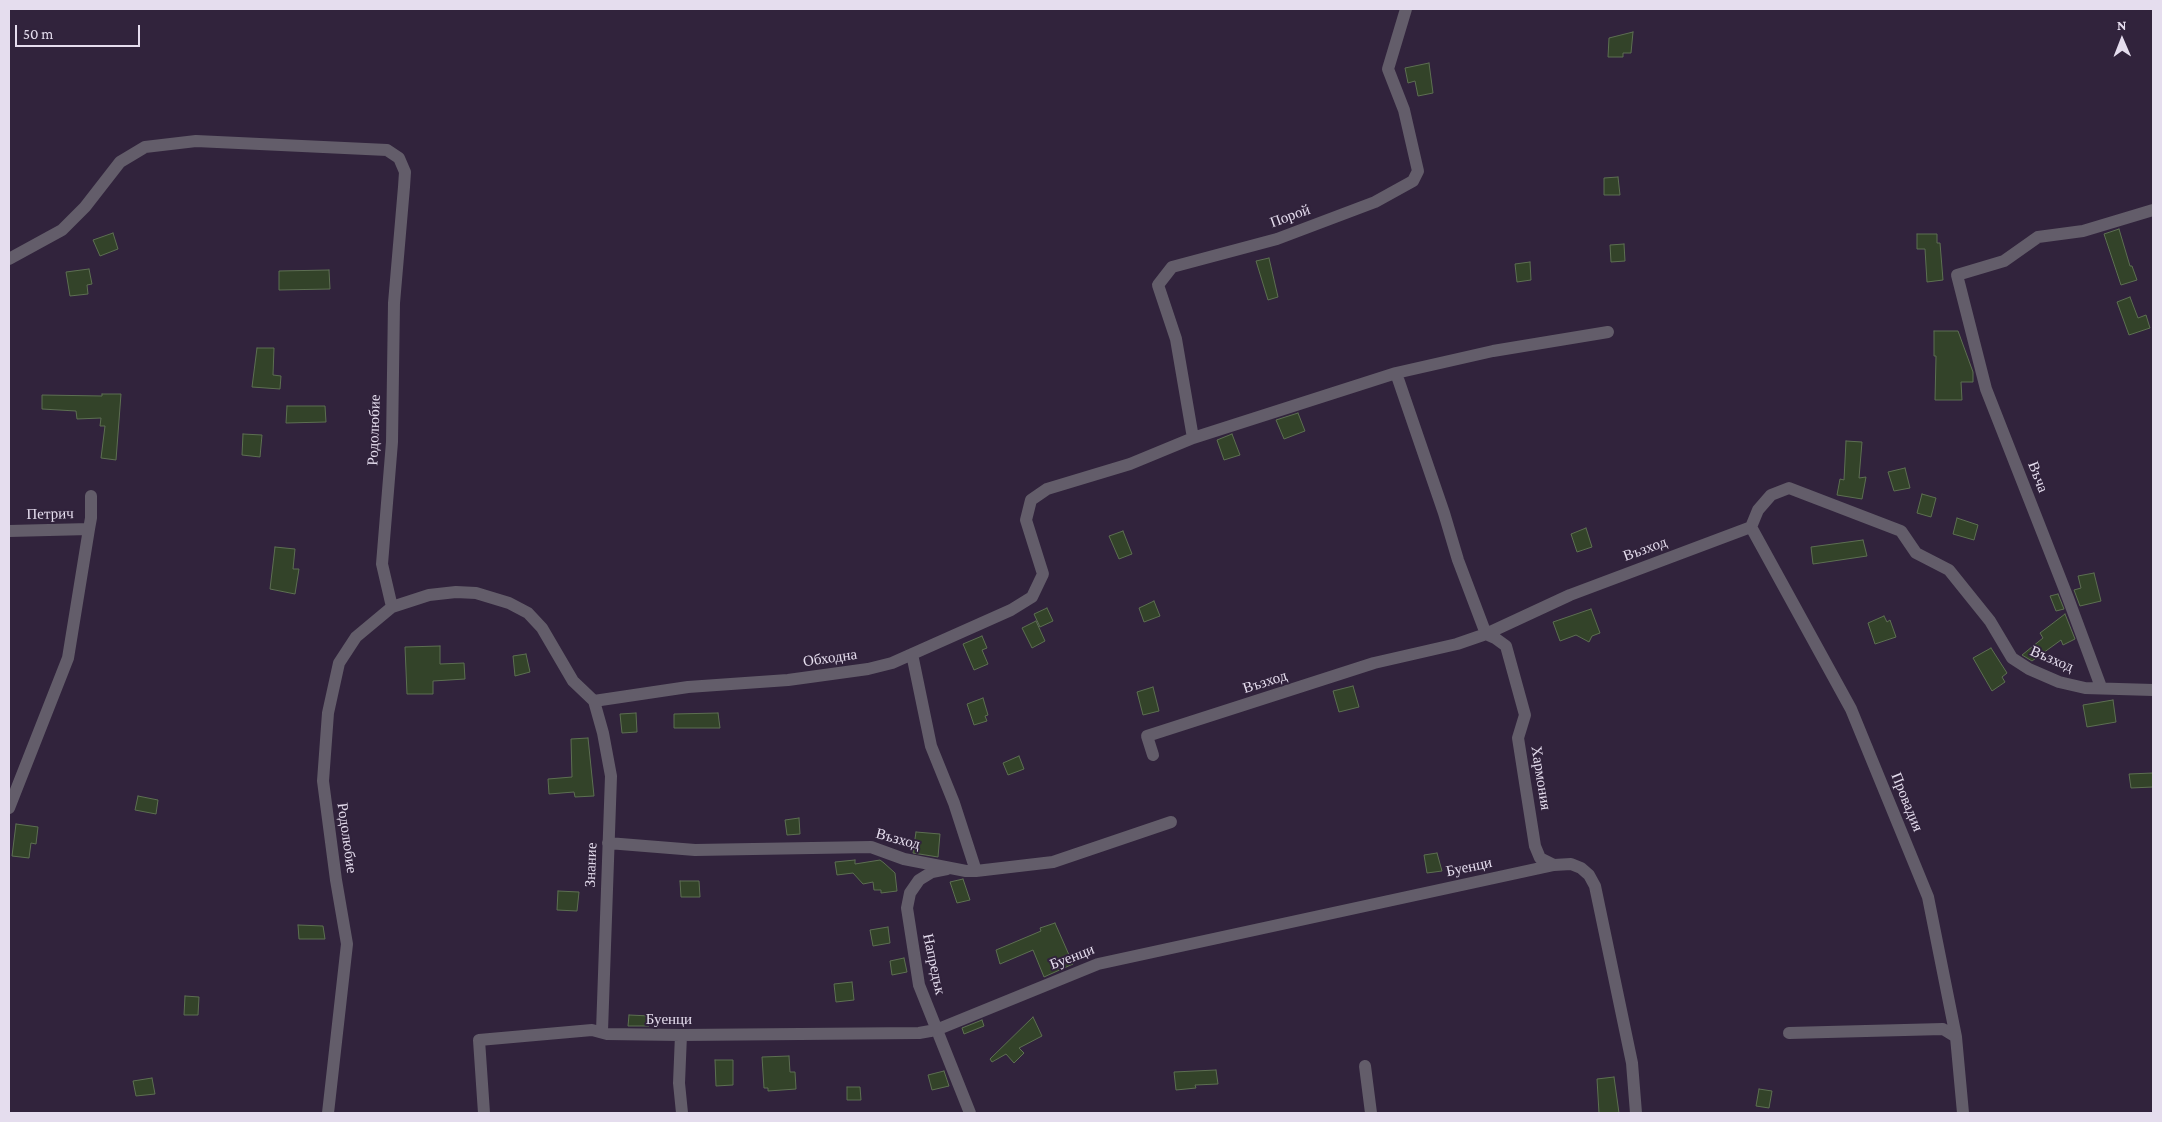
<!DOCTYPE html>
<html>
<head>
<meta charset="utf-8">
<style>
	body { margin:0 }
	#map { position:relative; width:2162px; height:1122px; overflow:hidden; background:#31233c; font-family:"Crimson Pro",serif }
	canvas { display:block }
	.frame { position:absolute; inset:0; border:10px solid #e5ddee; pointer-events:none }
	.north { position:absolute; left:2097px; top:15px; width:50px; height:50px; -webkit-text-stroke:4px #31233c; paint-order:stroke; rotate:359deg; font-size:14px; font-weight:700; line-height:20px; text-align:center; color:#e5ddee }
	.north::after { content:''; display:block; margin:auto; width:18px; height:22px; background:#e5ddee; clip-path:polygon(50% 0,100% 100%,50% 72%,0 100%) }
	.scale { position:absolute; left:15px; top:25px; width:125px; height:22px; box-sizing:border-box; border:2px solid #e5ddee; border-top:0; padding-left:6px; font-size:15px; line-height:18px; white-space:nowrap; color:#e5ddee; -webkit-text-stroke:4px #31233c; paint-order:stroke }
</style>
</head>
<body>
<div id="map">
<canvas width="2162" height="1122"></canvas>
<div class="frame"></div>
<div class="north">N</div>
<div class="scale">50 m</div>
</div>
<script>
const context = document.querySelector('canvas').getContext('2d');
context.lineJoin = 'round';
function fill(path, color) {
  context.fillStyle = color;
  context.fill(path, 'evenodd');
}
function poly(rows) {
  const path = new Path2D();
  for (const r of rows) {
    path.moveTo(r[0], r[1]);
    for (let i = 2; i < r.length; i += 2) path.lineTo(r[i], r[i + 1]);
  }
  return path;
}
function stroke(path, color, width, dash) {
  context.strokeStyle = color;
  context.lineWidth = width;
  context.lineCap = dash ? 'butt' : 'round';
  context.setLineDash(dash || []);
  context.stroke(path);
}
function label(font, color, halo, rows, align = 'center') {
  context.font = font + ' "Crimson Pro",serif';
  context.lineWidth = 4;
  context.setLineDash([]);
  context.textBaseline = 'middle';
  context.strokeStyle = halo;
  context.fillStyle = color;
  for (const [text, x, y, turn = 0] of rows) {
    context.save();
    context.translate(x, y);
    context.rotate((+turn || 0) * Math.PI / 180);
    context.textAlign = isNaN(turn) ? turn : align;
    if (halo) context.strokeText(text, 0, 0);
    context.fillText(text, 0, 0);
    context.restore();
  }
}
const building = poly([
	[1633,32,1631,53,1623,53,1623,57,1608,57,1609,38,1633,32],
	[1429,63,1433,93,1418,96,1415,81,1408,83,1405,68,1429,63],
	[1618,177,1620,195,1604,195,1604,178,1618,177],
	[2119,229,2130,266,2132,266,2137,280,2121,285,2104,234,2119,229],
	[113,233,118,249,100,256,93,240,113,233],
	[1917,234,1937,234,1937,243,1940,243,1943,280,1927,282,1925,249,1917,249,1917,234],
	[1624,244,1625,261,1611,262,1610,245,1624,244],
	[1269,258,1278,297,1268,300,1256,261,1269,258],
	[1530,262,1531,280,1517,282,1515,264,1530,262],
	[89,269,92,284,87,285,88,294,70,296,66,272,89,269],
	[329,270,330,289,279,290,279,271,329,270],
	[2130,297,2138,318,2146,315,2150,328,2129,335,2117,302,2130,297],
	[1934,331,1958,331,1973,372,1973,382,1961,382,1962,400,1935,400,1936,356,1934,356,1934,331],
	[257,348,274,348,273,375,281,376,280,389,252,387,257,348],
	[102,394,121,394,116,460,101,458,105,426,100,426,101,418,77,419,76,411,42,409,42,395,102,396,102,394],
	[287,406,325,406,326,422,286,423,287,406],
	[1298,413,1305,431,1284,439,1276,420,1298,413],
	[243,434,262,435,260,457,242,455,243,434],
	[1232,434,1240,455,1224,460,1217,440,1232,434],
	[1846,441,1862,442,1859,478,1866,477,1862,499,1837,495,1840,479,1844,480,1846,441],
	[1905,468,1910,488,1894,491,1888,472,1905,468],
	[1922,494,1936,498,1931,517,1917,513,1922,494],
	[1957,518,1978,525,1974,540,1953,534,1957,518],
	[1586,528,1592,547,1577,552,1571,534,1586,528],
	[1123,531,1132,554,1119,559,1109,536,1123,531],
	[1863,540,1867,556,1813,564,1811,547,1863,540],
	[275,547,295,549,293,569,299,569,295,594,270,589,275,547],
	[2094,573,2101,601,2080,606,2074,590,2081,588,2078,576,2094,573],
	[2058,594,2064,609,2056,611,2050,596,2058,594],
	[1154,601,1160,616,1144,622,1139,608,1154,601],
	[1047,608,1053,621,1040,627,1034,614,1047,608],
	[1591,609,1600,633,1592,636,1589,642,1576,635,1560,641,1553,622,1591,609],
	[2065,614,2075,639,2063,645,2061,640,2032,661,2022,655,2043,638,2040,633,2065,614],
	[1884,616,1887,622,1890,620,1896,637,1875,644,1868,623,1884,616],
	[1036,621,1045,641,1032,648,1022,628,1036,621],
	[982,636,987,648,982,650,988,664,974,670,963,644,982,636],
	[440,646,440,664,464,663,465,679,433,681,433,694,407,694,405,647,440,646],
	[1991,648,2007,673,2002,677,2005,682,1992,691,1973,658,1991,648],
	[526,654,530,672,515,676,513,656,526,654],
	[1353,686,1359,707,1339,712,1333,691,1353,686],
	[1153,687,1159,711,1143,715,1137,692,1153,687],
	[983,698,988,715,985,716,987,721,974,725,967,704,983,698],
	[2113,700,2116,722,2087,727,2083,705,2113,700],
	[636,713,637,732,622,733,620,714,636,713],
	[718,713,720,728,674,728,674,714,718,713],
	[588,738,594,796,575,797,574,792,549,794,548,779,572,777,571,739,588,738],
	[1019,756,1024,769,1008,775,1003,763,1019,756],
	[2153,773,2153,787,2131,788,2129,774,2153,773],
	[138,796,158,800,156,814,135,810,138,796],
	[799,818,800,834,787,835,785,820,799,818],
	[16,824,38,827,36,844,31,843,29,858,12,856,16,824],
	[916,832,940,834,938,857,913,853,916,832],
	[1437,853,1442,871,1427,873,1424,855,1437,853],
	[855,860,855,864,880,860,884,863,895,873,897,891,881,893,881,890,874,890,873,882,863,884,853,873,837,875,835,862,855,860],
	[963,879,970,900,957,903,950,882,963,879],
	[680,881,699,881,700,897,681,897,680,881],
	[558,891,579,892,577,911,557,910,558,891],
	[1055,923,1073,964,1044,977,1033,950,1000,964,996,950,1041,931,1040,928,1055,923],
	[298,925,323,926,325,939,299,939,298,925],
	[888,927,890,943,873,946,870,930,888,927],
	[904,958,907,972,892,975,890,961,904,958],
	[852,982,854,1000,836,1002,834,984,852,982],
	[185,996,199,997,198,1015,184,1015,185,996],
	[629,1015,650,1016,649,1026,628,1026,629,1015],
	[1033,1017,1042,1036,1019,1048,1024,1053,1014,1063,1006,1054,992,1062,990,1059,1033,1017],
	[982,1020,984,1026,964,1034,962,1028,982,1020],
	[789,1056,790,1072,795,1072,796,1089,768,1091,768,1088,764,1088,762,1057,789,1056],
	[715,1060,733,1060,733,1085,716,1086,715,1060],
	[1216,1070,1218,1084,1195,1085,1196,1088,1176,1090,1174,1072,1216,1070],
	[944,1071,949,1086,932,1090,928,1075,944,1071],
	[1614,1077,1619,1113,1599,1113,1597,1079,1614,1077],
	[152,1078,155,1094,136,1096,133,1081,152,1078],
	[847,1087,860,1087,861,1100,847,1100,847,1087],
	[1759,1089,1772,1091,1769,1108,1756,1106,1759,1089]
]);
fill(building, '#334329');
stroke(building, '#5d6f52', 1);
stroke(poly([
	[9,259,62,230,85,207,120,162,145,147,196,141,387,150,399,158,405,172,404,187,394,303,392,442,382,564,392,607],
	[1396,373,1444,513,1458,560,1486,634,1495,638,1506,646,1525,715,1518,738,1535,846,1540,858,1554,865,1571,864,1581,868,1589,875,1595,886,1632,1063,1636,1113],
	[1193,438,1176,339,1158,285,1172,267,1277,239,1375,202,1413,181,1418,171,1404,110,1388,69,1406,9],
	[1751,527,1851,709,1928,897,1956,1037,1963,1113],
	[9,531,89,529,91,518,91,496],
	[912,654,931,746,954,803,976,871],
	[2101,687,2068,598,1986,389,1957,275,2004,261,2038,237,2083,231,2153,210],
	[594,701,603,733,611,776,602,1031],
	[1153,755,1147,736,1374,663,1457,644,1486,634,1570,595,1751,527,1758,510,1771,495,1789,488,1901,531,1916,553,1949,570,1990,621,2012,658,2029,669,2059,682,2085,688,2153,690],
	[9,808,68,658,89,529],
	[608,843,695,850,871,847,904,859,966,871,976,871,1053,862,1171,822],
	[947,869,932,872,919,880,910,893,907,908,919,985,970,1113],
	[1789,1033,1943,1029,1956,1037],
	[681,1035,679,1083,682,1113],
	[1365,1066,1371,1113],
	[328,1113,347,944,336,880,323,781,328,713,339,663,356,637,392,607,429,595,456,592,476,593,509,603,528,613,542,628,573,681,594,701,688,687,788,680,868,669,892,663,1011,610,1032,597,1043,574,1026,520,1031,500,1047,489,1130,464,1193,438,1396,373,1493,351,1608,332],
	[484,1113,479,1040,592,1030,607,1034,681,1035,919,1033,936,1030,1098,964,1554,865]
]), '#635d6a', 12);
label('15px', '#e5ddee', '#31233c', [
	["Порой",1290,216,-20],
	["Родолюбие",374,430,-88],
	["Въча",2038,477,69],
	["Петрич",50,514,-1],
	["Възход",1645,549,-20],
	["Обходна",830,658,-8],
	["Възход",2052,659,23],
	["Възход",1265,682,-18],
	["Хармония",1541,778,81],
	["Провадия",1907,802,68],
	["Родолюбие",347,838,82],
	["Възход",898,839,15],
	["Знание",591,865,-88],
	["Буенци",1469,867,-12],
	["Буенци",1072,957,-21],
	["Напредък",934,964,78],
	["Буенци",669,1019]
]);
</script>
</body>
</html>
